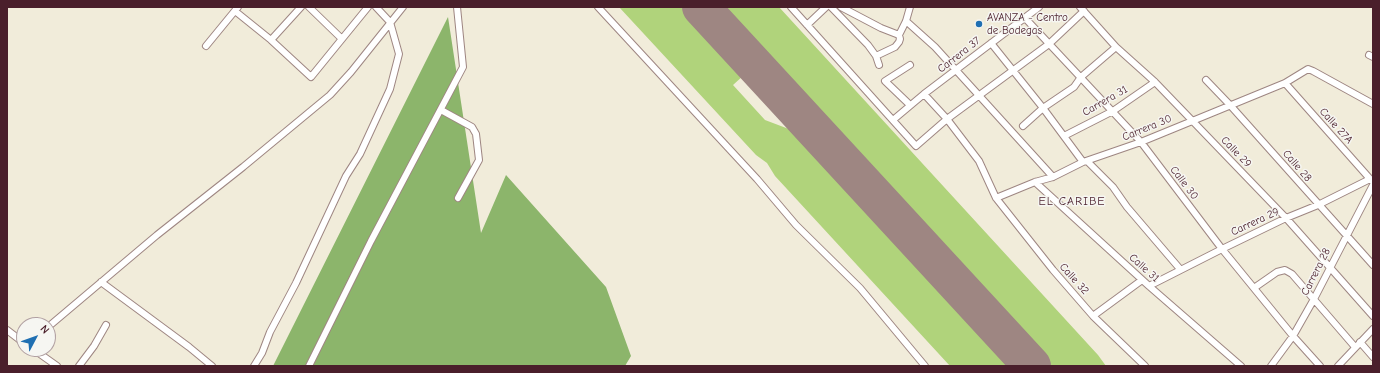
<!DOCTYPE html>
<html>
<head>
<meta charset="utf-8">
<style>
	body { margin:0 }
	#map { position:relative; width:1380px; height:373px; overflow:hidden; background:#f1ecda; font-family:"Comic Neue",sans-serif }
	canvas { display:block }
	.frame { position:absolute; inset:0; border:8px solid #4a1f2b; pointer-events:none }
	.north { position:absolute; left:16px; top:317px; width:40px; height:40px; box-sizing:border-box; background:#f6f6f2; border:1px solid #b1a0a2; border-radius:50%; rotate:49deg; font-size:11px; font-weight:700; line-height:16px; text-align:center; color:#4a1f2b }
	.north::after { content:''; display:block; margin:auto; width:14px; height:18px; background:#1f6fb2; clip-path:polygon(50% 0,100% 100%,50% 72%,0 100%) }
</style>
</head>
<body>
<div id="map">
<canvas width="1380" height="373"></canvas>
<div class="frame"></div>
<div class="north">N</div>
</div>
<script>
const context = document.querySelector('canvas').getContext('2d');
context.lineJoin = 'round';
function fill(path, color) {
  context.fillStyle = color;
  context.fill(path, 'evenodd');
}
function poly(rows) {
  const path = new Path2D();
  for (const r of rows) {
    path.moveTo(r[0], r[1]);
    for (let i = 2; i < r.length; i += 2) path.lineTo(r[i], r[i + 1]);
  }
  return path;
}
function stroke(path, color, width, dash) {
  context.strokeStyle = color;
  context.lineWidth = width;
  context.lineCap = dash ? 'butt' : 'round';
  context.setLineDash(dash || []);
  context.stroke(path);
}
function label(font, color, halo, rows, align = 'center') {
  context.font = font + ' "Comic Neue",sans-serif';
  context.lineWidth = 3;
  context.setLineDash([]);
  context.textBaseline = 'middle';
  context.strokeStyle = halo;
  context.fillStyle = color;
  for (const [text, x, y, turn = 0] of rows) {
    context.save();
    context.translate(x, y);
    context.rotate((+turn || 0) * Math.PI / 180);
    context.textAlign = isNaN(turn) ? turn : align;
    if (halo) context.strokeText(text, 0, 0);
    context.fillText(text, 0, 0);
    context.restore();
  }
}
fill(poly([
	[619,7,685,8,744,75,733,85,765,120,802,134,1016,366,950,366,775,176,767,163,756,155],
	[720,7,779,7,1098,355,1106,366,1051,366]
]), '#b0d37b');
fill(poly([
	[448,17,481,233,506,175,606,287,631,356,625,366,273,366]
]), '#8cb56b');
stroke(poly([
	[701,7,1032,366]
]), '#9e8682', 38);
const street = poly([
	[309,7,342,39],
	[598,7,757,179,796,225,860,288,925,366],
	[791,7,916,146,947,119,1049,44,1084,11],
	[831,7,868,45,876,56,879,65],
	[841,7,881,28,899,35],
	[1080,7,1116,47,1155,82,1286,218,1373,316],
	[235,11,271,40,311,77,368,7],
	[1025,18,1141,142,1222,249,1293,336,1320,366],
	[906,21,935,47,1053,177],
	[807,25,826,7],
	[899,35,906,21,910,7],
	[271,40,301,7],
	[991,43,1043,108,1083,162],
	[206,46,238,7],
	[1369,55,1373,57],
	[876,56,895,47,899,42,900,39,899,35],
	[910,65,885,81,910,105],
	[1206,80,1230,105,1373,265],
	[1285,83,1371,180],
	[924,94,947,119,979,161,996,198,1053,270,1093,316,1145,366],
	[441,110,472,127,476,134,479,160,458,198],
	[893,120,924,94,1039,7],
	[1023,126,1043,108,1074,87,1081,77,1116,47],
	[1064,136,1113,111,1155,82],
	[1087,161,1113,187,1127,207,1180,269],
	[1035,182,1149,286,1241,366],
	[996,198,1035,182,1053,177,1083,162,1141,142,1285,83,1308,69,1313,71,1373,104],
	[101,282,189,347,212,366],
	[1149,286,1222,249,1286,218,1318,205,1370,179],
	[1254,288,1277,272,1285,270,1292,274,1355,347],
	[1093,316,1142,280],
	[48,327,157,235,243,167,330,95,351,72,403,7],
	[7,330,24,343],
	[1360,342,1373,357],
	[33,349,57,366],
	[79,366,94,346,106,325],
	[254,366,262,353,270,332,296,283,346,176,360,154,390,89,399,54,390,22,376,7],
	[309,366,371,241,463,67,457,7],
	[1271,366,1293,336,1314,299,1373,185],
	[1338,366,1373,329]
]);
stroke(street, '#9e8682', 8);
stroke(street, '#fff', 6);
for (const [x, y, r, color] of [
	[979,24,4,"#1f6fb2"]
]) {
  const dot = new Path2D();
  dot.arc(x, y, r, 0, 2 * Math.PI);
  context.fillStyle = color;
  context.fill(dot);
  stroke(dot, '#f6f6f2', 1.5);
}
label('11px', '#4a1f2b', '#f6f6f2', [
	["AVANZA - Centro",987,18],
	["de Bodegas",987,31]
], 'left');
label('11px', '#4a1f2b', '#f6f6f2', [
	["Carrera 37",959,55,-38],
	["Carrera 31",1105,101,-30],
	["Calle 27A",1336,126,48],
	["Carrera 30",1147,128,-22],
	["Calle 29",1236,152,46],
	["Calle 28",1297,166,49],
	["Calle 30",1184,183,53],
	["Carrera 29",1255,222,-25],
	["Calle 31",1144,268,42],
	["Carrera 28",1316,272,-63],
	["Calle 32",1074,279,48]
]);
context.letterSpacing = '1px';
label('12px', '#4a1f2b', '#f6f6f2', [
	["EL CARIBE",1072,202]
]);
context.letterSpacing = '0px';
</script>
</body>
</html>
